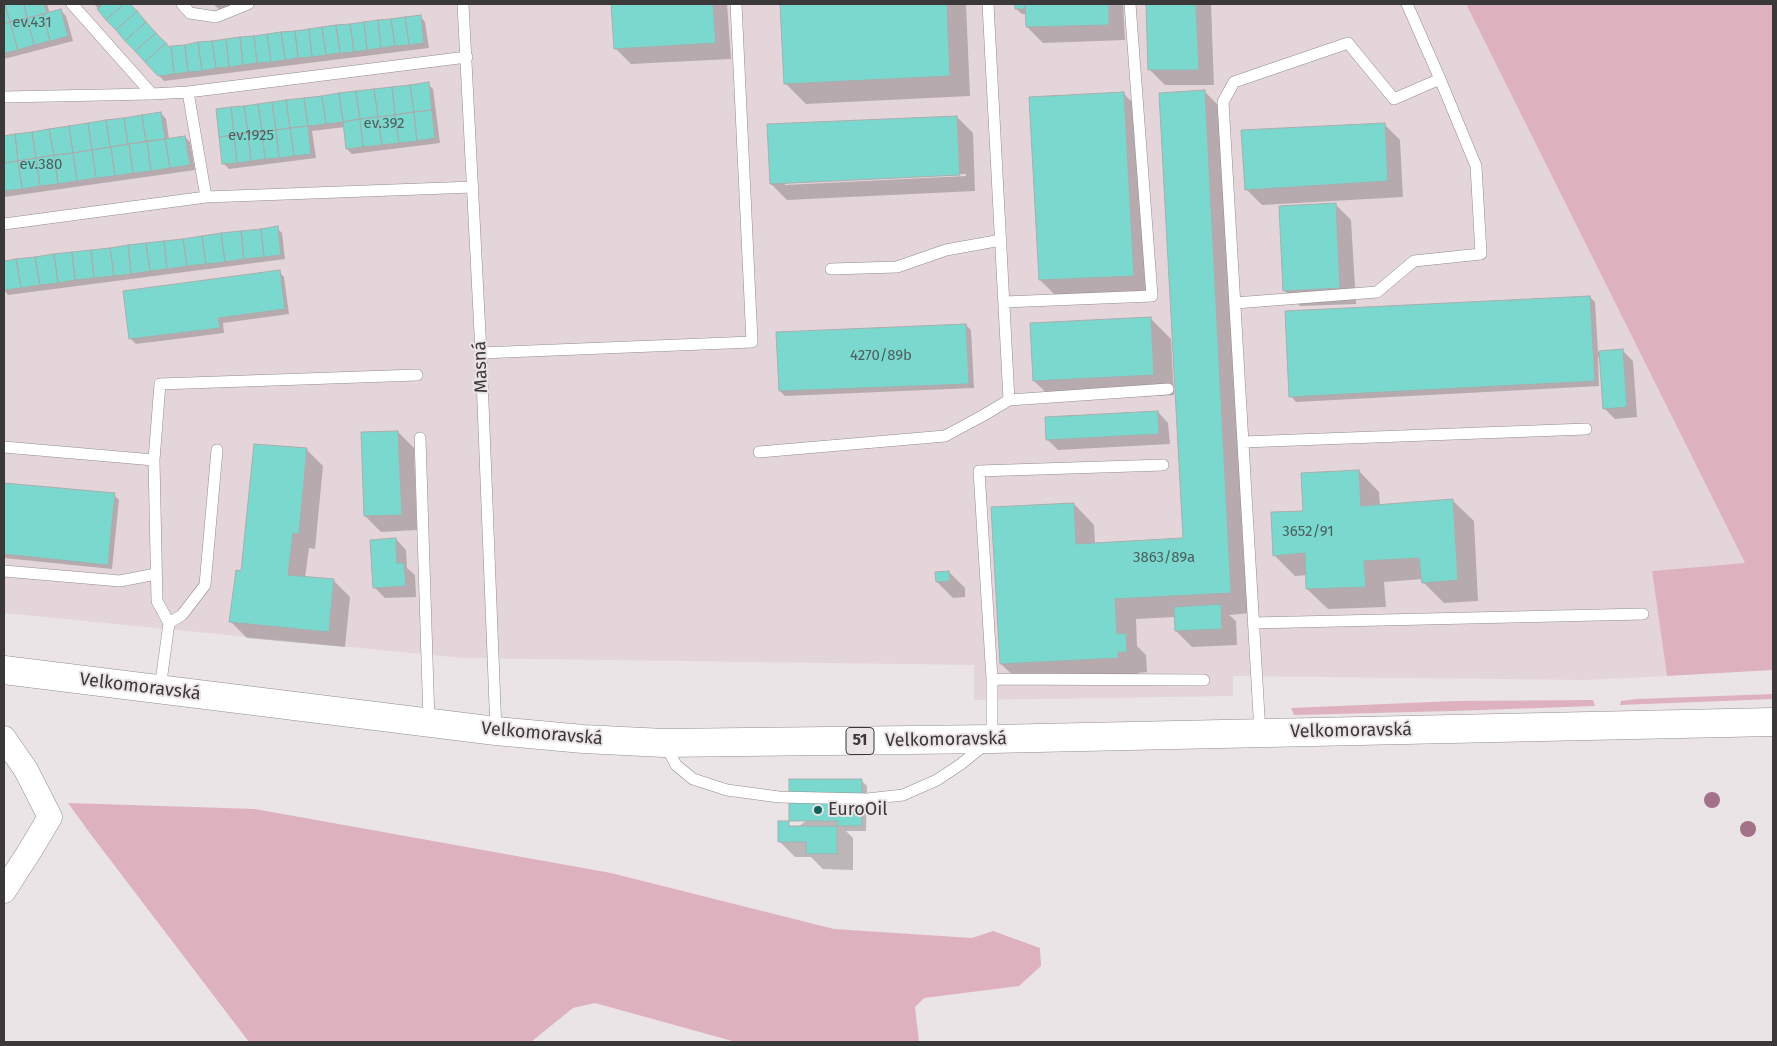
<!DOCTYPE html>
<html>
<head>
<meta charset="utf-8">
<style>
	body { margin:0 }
	#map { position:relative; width:1777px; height:1046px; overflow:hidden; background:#ebe4e6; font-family:"Fira Sans",sans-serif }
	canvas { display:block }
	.frame { position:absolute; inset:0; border:5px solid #3b3839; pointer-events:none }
</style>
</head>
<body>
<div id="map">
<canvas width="1777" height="1046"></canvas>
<div class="frame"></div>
</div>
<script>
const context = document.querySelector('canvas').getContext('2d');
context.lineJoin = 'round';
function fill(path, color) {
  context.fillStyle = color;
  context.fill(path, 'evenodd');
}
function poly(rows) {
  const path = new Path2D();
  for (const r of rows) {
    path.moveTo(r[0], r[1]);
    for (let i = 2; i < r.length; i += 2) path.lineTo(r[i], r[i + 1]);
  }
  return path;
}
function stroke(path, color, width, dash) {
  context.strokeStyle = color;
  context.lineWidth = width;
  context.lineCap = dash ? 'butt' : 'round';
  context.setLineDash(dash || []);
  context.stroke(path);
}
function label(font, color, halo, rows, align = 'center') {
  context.font = font + ' "Fira Sans",sans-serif';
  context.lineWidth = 4;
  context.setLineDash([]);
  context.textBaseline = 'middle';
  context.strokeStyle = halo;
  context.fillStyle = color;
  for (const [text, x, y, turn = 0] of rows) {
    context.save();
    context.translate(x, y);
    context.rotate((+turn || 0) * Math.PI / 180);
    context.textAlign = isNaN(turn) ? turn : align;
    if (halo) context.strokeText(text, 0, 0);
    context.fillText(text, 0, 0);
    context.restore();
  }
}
fill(poly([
	[4,4,1466,4,1745,563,1652,571,1667,676,1587,680,1233,676,1233,696,974,700,974,665,462,658,4,613]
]), '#e4d5da');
fill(poly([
	[1466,4,1773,4,1773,670,1667,676,1652,571,1745,563],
	[1773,694,1773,699,1620,705,1621,701,1637,699],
	[1593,700,1595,706,1453,711,1294,715,1291,708,1455,701],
	[68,803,255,809,611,873,834,929,972,938,993,931,1040,948,1041,966,1019,986,924,998,915,1007,919,1042,736,1042,595,1003,573,1008,531,1042,249,1042,92,836]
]), '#deb1bf');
fill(poly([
	[4,4,47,4,50,14,61,11,66,16,73,41,4,59],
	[94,4,129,4,169,48,420,16,425,22,429,48,164,81],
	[213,4,231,4,222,12],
	[612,4,727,4,731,59,631,64,615,48],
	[781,4,966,4,970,96,806,104,785,83],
	[1016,4,1123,4,1125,40,1043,43,1027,27,1027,14,1022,14,1016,9],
	[1147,4,1211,4,1214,85,1165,85,1149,69],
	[428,84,433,89,440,143,352,154,347,149,345,127,312,131,316,158,229,169,224,164,217,110],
	[1204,91,1225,112,1251,613,1229,615,1236,621,1237,645,1192,647,1176,631,1175,617,1136,619,1137,646,1146,655,1147,672,1138,673,1139,678,1022,684,1001,664,1074,504,1094,525,1095,544,1184,539],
	[1123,93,1139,109,1149,291,1056,296,1040,280],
	[161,113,166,119,169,139,185,137,190,142,195,170,4,197,4,137],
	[957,117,973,133,975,191,787,200,771,184],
	[966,174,966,176,785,185,785,182],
	[1384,124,1400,140,1403,197,1262,205,1246,189],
	[1335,204,1351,220,1356,304,1300,306,1284,290],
	[277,228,282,233,285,259,8,295,4,290,4,262],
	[279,272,284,277,289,314,223,323,224,333,136,344,131,339,124,292],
	[1590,297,1595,302,1598,352,1623,351,1633,361,1637,417,1615,419,1604,408,1600,357,1598,357,1599,386,1296,402,1291,396],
	[1150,318,1171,339,1174,395,1055,401,1034,381],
	[966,325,971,330,974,388,785,396,780,391],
	[1158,412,1168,423,1170,444,1058,450,1047,439],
	[398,432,414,448,417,530,381,532,365,516],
	[255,446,307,450,323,466,315,549,309,548,305,578,334,581,350,597,345,647,247,638,231,622,242,572],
	[1359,471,1379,492,1380,506,1453,501,1474,521,1478,601,1444,603,1423,582,1423,579,1384,582,1386,607,1328,609,1307,589,1307,575,1295,576,1274,555,1304,512],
	[4,484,114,495,119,500,112,569,4,558],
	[396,539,406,550,407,568,415,575,416,597,385,598,374,587],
	[949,572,965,588,965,597,953,598,937,582],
	[861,780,867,786,866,831,846,831,853,838,853,870,823,869,811,857,795,857,779,841]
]), '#0003');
const building = poly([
	[4,4,5,4,10,22,4,24,4,4],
	[5,4,24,4,27,18,10,22,5,4],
	[24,4,44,4,47,13,27,18,24,4],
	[103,4,124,4,106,20,97,9,103,4],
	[124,4,130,4,137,11,116,30,106,20,124,4],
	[611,4,713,4,716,43,614,49,611,4],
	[780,4,947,4,950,76,784,84,780,4],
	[1015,4,1025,4,1025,9,1015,9,1015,4],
	[1025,4,1109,4,1109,25,1026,27,1025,4],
	[1146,4,1196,4,1199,70,1148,70,1146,4],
	[61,9,68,36,50,41,43,14,61,9],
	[137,11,146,22,125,41,116,30,137,11],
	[43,14,50,41,34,45,27,18,43,14],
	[421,15,424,43,409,45,405,17,421,15],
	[405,17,409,45,395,46,391,19,405,17],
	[27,18,34,45,18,50,10,22,27,18],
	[391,19,395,46,381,48,378,20,391,19],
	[378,20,381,48,367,50,364,22,378,20],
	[10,22,18,50,4,53,4,24,10,22],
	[146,22,156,33,135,51,125,41,146,22],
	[364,22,367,50,354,52,350,24,364,22],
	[350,24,354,52,340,53,336,25,350,24],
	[336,25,340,53,326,55,322,27,336,25],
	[322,27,326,55,312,57,309,29,322,27],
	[309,29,312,57,298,58,295,31,309,29],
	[295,31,298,58,285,60,281,32,295,31],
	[281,32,285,60,271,62,267,34,281,32],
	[156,33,166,43,145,62,135,51,156,33],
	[267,34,271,62,257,63,254,36,267,34],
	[254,36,257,63,243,65,240,37,254,36],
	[240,37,243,65,229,67,226,39,240,37],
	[226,39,229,67,216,68,212,41,226,39],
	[212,41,216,68,202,71,198,42,212,41],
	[198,42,202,71,188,72,185,45,198,42],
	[166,43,169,47,171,46,174,74,158,76,145,62,166,43],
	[185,45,188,72,174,74,171,46,185,45],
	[429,82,432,110,414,112,410,85,429,82],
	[410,85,414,112,395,115,392,87,410,85],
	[392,87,395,115,378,117,374,89,392,87],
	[374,89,378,117,360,119,356,91,374,89],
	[1205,90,1231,593,1115,599,1117,634,1126,633,1127,652,1118,652,1119,658,1000,664,991,507,1074,503,1076,544,1183,538,1159,93,1205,90],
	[356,91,360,119,343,122,339,93,356,91],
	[1124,92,1134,276,1039,280,1029,97,1124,92],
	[339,93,343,122,326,124,322,96,339,93],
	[322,96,326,124,308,126,304,98,322,96],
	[304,98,308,126,290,128,286,100,304,98],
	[286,100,290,128,276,130,272,102,286,100],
	[272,102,276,130,262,132,258,104,272,102],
	[258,104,262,132,248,133,244,106,258,104],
	[244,106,248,133,234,135,231,107,244,106],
	[231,107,234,135,219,137,216,109,231,107],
	[432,110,435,138,417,141,414,112,432,110],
	[161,112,165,139,146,142,142,115,161,112],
	[414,112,417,141,399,143,395,115,414,112],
	[142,115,146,142,128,144,124,118,142,115],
	[395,115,399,143,382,145,378,117,395,115],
	[957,116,960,175,770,184,767,124,957,116],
	[378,117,382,145,363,147,360,119,378,117],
	[124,118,128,144,110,147,106,120,124,118],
	[360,119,363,147,346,149,343,122,360,119],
	[106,120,110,147,92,150,88,123,106,120],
	[88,123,92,150,73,153,69,126,88,123],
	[1385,123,1388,181,1245,190,1241,130,1385,123],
	[69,126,73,153,54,155,49,129,69,126],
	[308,126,311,154,294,156,290,128,308,126],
	[290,128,294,156,279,158,276,130,290,128],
	[49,129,54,155,36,158,32,132,49,129],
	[276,130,279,158,265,159,262,132,276,130],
	[32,132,36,158,18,161,15,134,32,132],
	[262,132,265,159,251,161,248,133,262,132],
	[248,133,251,161,237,163,234,135,248,133],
	[15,134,18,161,4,163,4,136,15,134],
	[234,135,237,163,222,164,219,137,234,135],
	[185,136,190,165,170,168,165,139,185,136],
	[165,139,170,168,151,171,147,141,165,139],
	[147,141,151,171,133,173,129,144,147,141],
	[129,144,133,173,115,176,111,147,129,144],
	[111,147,115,176,96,178,92,150,111,147],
	[92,150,96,178,77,181,73,153,92,150],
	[73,153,77,181,58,184,54,155,73,153],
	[54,155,58,184,40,186,36,158,54,155],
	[36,158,40,186,22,189,18,161,36,158],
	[18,161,22,189,4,191,4,163,18,161],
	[1336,203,1340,288,1283,291,1279,206,1336,203],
	[278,226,281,255,264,257,261,229,278,226],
	[261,229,264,257,244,259,241,231,261,229],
	[241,231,244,259,225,262,221,233,241,231],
	[221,233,225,262,206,264,202,236,221,233],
	[202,236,206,264,187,266,183,239,202,236],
	[183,239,187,266,167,269,164,241,183,239],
	[164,241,167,269,150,271,146,243,164,241],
	[146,243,150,271,131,274,128,245,146,243],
	[128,245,131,274,114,276,110,248,128,245],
	[110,248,114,276,94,278,91,250,110,248],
	[91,250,94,278,75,280,72,252,91,250],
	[72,252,75,280,58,283,54,254,72,252],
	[54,254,58,283,40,285,35,257,54,254],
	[35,257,40,285,21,288,16,259,35,257],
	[16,259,21,288,4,290,4,261,16,259],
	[280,270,285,309,218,318,220,328,129,339,123,291,280,270],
	[1590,296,1595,381,1289,397,1285,311,1590,296],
	[1151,317,1154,375,1033,381,1030,323,1151,317],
	[966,324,969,384,779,391,776,332,966,324],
	[1623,349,1627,407,1603,409,1599,351,1623,349],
	[1158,411,1159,434,1046,440,1045,417,1158,411],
	[398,431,402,515,364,516,361,432,398,431],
	[254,444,307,448,299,534,293,533,288,575,334,579,329,632,229,622,236,570,241,571,254,444],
	[1359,470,1361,506,1453,499,1458,580,1422,583,1419,558,1364,561,1366,587,1306,589,1305,553,1273,556,1271,512,1303,511,1301,473,1359,470],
	[4,483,115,493,108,565,4,554,4,483],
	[396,538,397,563,404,563,406,586,373,588,370,540,396,538],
	[949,571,950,581,936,582,935,572,949,571],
	[1221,604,1222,629,1175,631,1174,607,1221,604],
	[789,779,862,779,862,826,789,826,789,779],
	[778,821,837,821,837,854,806,854,806,842,778,842,778,821]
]);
fill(building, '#7bd8cf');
stroke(building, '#a8afae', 1);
const lane = poly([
	[72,4,152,94,188,92,467,57],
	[182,4,190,13,216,17,248,4],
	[463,4,481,353,496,731],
	[1407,4,1440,79],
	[188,92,206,197],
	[4,97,152,94],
	[4,224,206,197,473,187],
	[831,269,897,267,946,250,1001,240],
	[1004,302,1152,296,1130,4],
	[1235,303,1377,292,1414,261,1481,254,1476,166,1440,79,1394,99,1348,43,1234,82,1223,102,1260,733],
	[481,353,752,342,736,4],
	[1009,400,1168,389],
	[420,438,429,722],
	[1243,442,1586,429],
	[4,447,154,460],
	[217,450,205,585,182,615,169,623,157,601,154,460,160,384,417,375],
	[759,452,945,436,984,415,1009,400,988,4],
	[4,571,120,581,156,574],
	[1253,623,1643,614],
	[992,679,979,471,1163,465],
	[160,689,169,623],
	[665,744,676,765,693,779,727,790,779,797,867,799,903,795,937,780,961,764,992,739,992,679,1204,680]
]);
const street = poly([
	[4,738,26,770,50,817,31,849,4,891]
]);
const primary = poly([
	[4,670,496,731,583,739,664,743,992,739,1773,722]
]);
stroke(lane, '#928c8e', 12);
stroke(street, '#928c8e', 25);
stroke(primary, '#928c8e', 29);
stroke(lane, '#fff', 11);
stroke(street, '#fff', 24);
stroke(primary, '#fff', 28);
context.fillStyle = '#a27288';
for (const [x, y] of [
	[1712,800],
	[1748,829]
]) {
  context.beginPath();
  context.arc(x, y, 8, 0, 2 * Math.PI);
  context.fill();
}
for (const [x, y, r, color] of [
	[818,810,5,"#15635d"]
]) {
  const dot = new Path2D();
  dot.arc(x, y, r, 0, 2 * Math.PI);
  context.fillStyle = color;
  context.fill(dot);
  stroke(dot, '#ebe4e6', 2);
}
label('15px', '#4b605e', null, [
	["ev.431",32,23],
	["ev.392",384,124],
	["ev.1925",251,136],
	["ev.380",41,165],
	["4270/89b",881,356],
	["3652/91",1308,532],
	["3863/89a",1164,558]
]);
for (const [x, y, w] of [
	[860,741,28]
]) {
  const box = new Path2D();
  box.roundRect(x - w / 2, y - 13.5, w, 27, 4);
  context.fillStyle = '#ebe4e6';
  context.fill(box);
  stroke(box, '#3b3839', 1);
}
label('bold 16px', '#3b3839', null, [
	["51",860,741]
]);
label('18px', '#3b3839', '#ebe4e6', [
	["Masná",481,367,-92],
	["Velkomoravská",140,687,7],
	["Velkomoravská",1351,731,-1],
	["Velkomoravská",542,734,5],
	["Velkomoravská",946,740,-1]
]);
label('18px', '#3b3839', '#ebe4e6', [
	["EuroOil",828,810]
], 'left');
</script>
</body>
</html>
